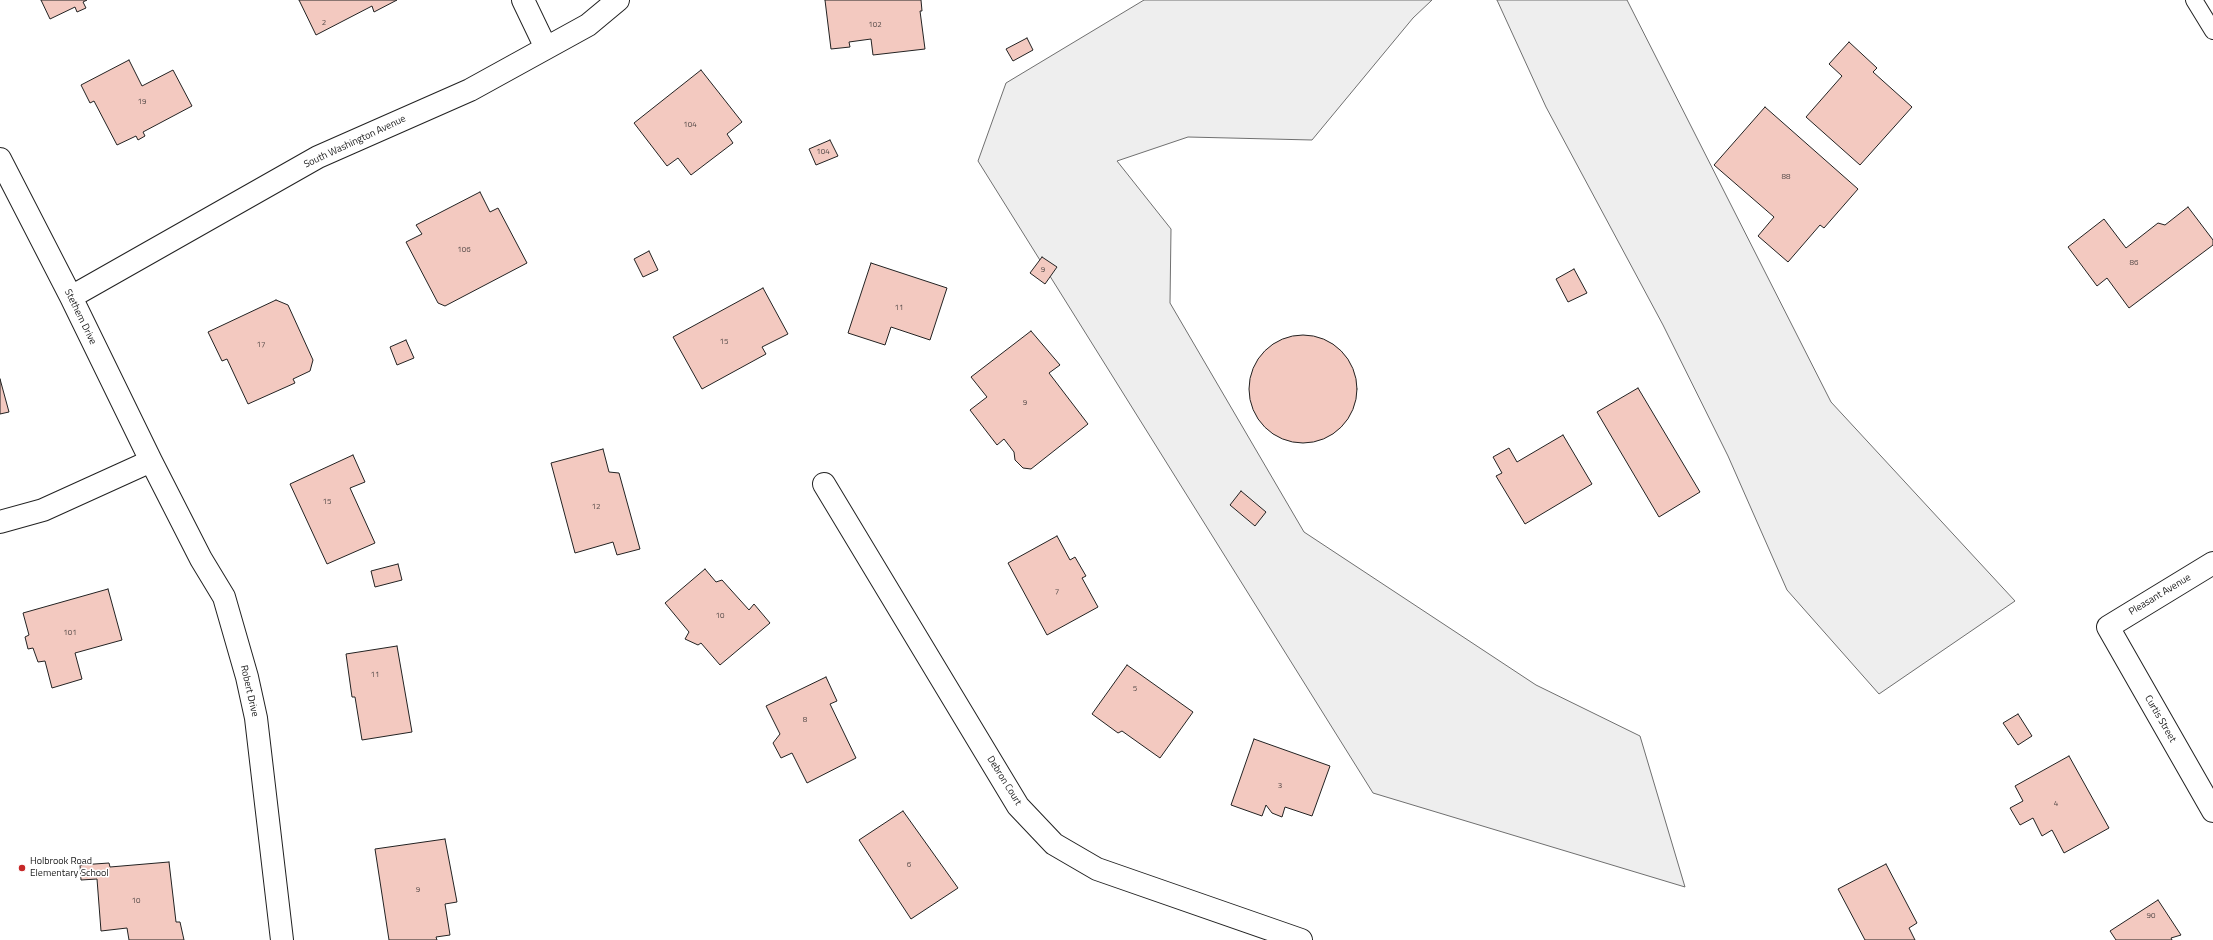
<!DOCTYPE html>
<html>
<head>
<meta charset="utf-8">
<style>
	body { margin:0 }
	canvas { display:block; background:#fff }
</style>
</head>
<body>
<canvas width="2213" height="940"></canvas>
<script>
const context = document.querySelector('canvas').getContext('2d');
context.lineJoin = 'round';
function fill(path, color) {
  context.fillStyle = color;
  context.fill(path, 'evenodd');
}
function poly(rows) {
  const path = new Path2D();
  for (const r of rows) {
    if (r.length === 3) {
      path.moveTo(r[0] + r[2], r[1]);
      path.arc(r[0], r[1], r[2], 0, 2 * Math.PI);
      continue;
    }
    path.moveTo(r[0], r[1]);
    for (let i = 2; i < r.length; i += 2) path.lineTo(r[i], r[i + 1]);
  }
  return path;
}
function stroke(path, color, width, dash) {
  context.strokeStyle = color;
  context.lineWidth = width;
  context.lineCap = dash ? 'butt' : 'round';
  context.setLineDash(dash || []);
  context.stroke(path);
}
function label(font, color, halo, rows, align = 'center') {
  context.font = font + ' "Titillium Web",sans-serif';
  context.lineWidth = 3;
  context.setLineDash([]);
  context.textBaseline = 'middle';
  context.strokeStyle = halo;
  context.fillStyle = color;
  for (const [text, x, y, turn = 0] of rows) {
    context.save();
    context.translate(x, y);
    context.rotate((+turn || 0) * Math.PI / 180);
    context.textAlign = isNaN(turn) ? turn : align;
    if (halo) context.strokeText(text, 0, 0);
    context.fillText(text, 0, 0);
    context.restore();
  }
}
const green = poly([
	[1144,0,1432,0,1413,18,1312,140,1188,137,1117,161,1171,229,1170,303,1304,532,1536,685,1640,736,1685,887,1373,793,978,161,1006,83,1144,0],
	[1497,0,1627,0,1831,402,2015,601,1879,694,1787,590,1728,456,1663,325,1546,107,1497,0]
]);
fill(green, '#eee');
stroke(green, '#6f6f6f', 1);
const building = poly([
	[41,0,87,0,83,2,86,8,77,12,75,7,50,19,41,0],
	[299,0,397,0,374,12,372,6,316,35,299,0],
	[825,0,921,0,922,11,920,11,925,49,873,55,871,39,849,42,850,47,831,49,825,0],
	[1027,38,1033,50,1013,61,1006,49,1027,38],
	[1849,42,1877,68,1873,72,1912,107,1860,165,1806,117,1842,76,1829,64,1849,42],
	[129,60,142,86,173,70,192,106,143,132,145,136,138,140,136,136,117,145,94,101,90,103,81,85,129,60],
	[701,70,742,122,727,134,733,143,691,175,678,158,667,166,634,123,701,70],
	[1765,107,1858,189,1824,228,1820,225,1788,262,1758,236,1774,217,1714,165,1765,107],
	[830,140,838,156,816,165,809,149,830,140],
	[480,192,490,212,498,208,527,263,445,306,438,303,406,242,422,234,416,225,480,192],
	[2188,207,2213,240,2213,245,2129,308,2107,278,2097,286,2068,247,2104,219,2126,248,2158,223,2165,225,2188,207],
	[649,251,658,270,643,277,634,259,649,251],
	[1042,257,1057,267,1045,284,1030,273,1042,257],
	[871,263,947,288,930,340,891,327,885,345,848,333,871,263],
	[1574,269,1587,293,1568,302,1556,279,1574,269],
	[763,288,788,334,762,347,766,354,702,389,673,337,763,288],
	[276,300,288,305,313,360,310,371,293,379,295,383,248,404,227,359,222,361,208,332,276,300],
	[1031,331,1060,365,1049,373,1088,424,1031,469,1023,468,1015,460,1014,452,1004,439,997,445,970,410,987,397,971,377,1031,331],
	[1303,389,54],
	[406,340,414,358,397,365,390,347,406,340],
	[0,379,9,412,0,414,0,379],
	[1638,388,1700,492,1659,517,1597,412,1638,388],
	[1563,435,1592,484,1525,524,1496,476,1502,473,1493,457,1509,448,1517,462,1563,435],
	[603,449,609,472,619,473,640,549,617,555,613,542,575,553,551,463,603,449],
	[353,455,365,482,350,488,375,543,327,564,290,484,353,455],
	[1241,491,1266,512,1255,526,1230,505,1241,491],
	[1057,536,1070,560,1075,557,1086,576,1082,578,1098,607,1047,635,1008,563,1057,536],
	[398,564,402,580,375,587,371,571,398,564],
	[705,569,716,582,722,580,749,610,754,604,770,623,720,665,701,643,698,645,685,639,689,632,665,603,705,569],
	[108,589,122,640,75,653,82,679,52,688,45,661,38,662,33,648,28,649,25,637,29,635,23,613,108,589],
	[397,646,412,732,362,740,355,697,352,697,346,654,397,646],
	[1127,665,1193,712,1160,758,1122,731,1118,733,1092,714,1127,665],
	[826,677,837,701,830,704,856,758,807,783,792,753,781,758,773,743,780,734,766,706,826,677],
	[2018,714,2032,736,2018,745,2003,723,2018,714],
	[1254,739,1330,766,1312,816,1285,807,1282,817,1272,813,1266,805,1262,816,1231,805,1254,739],
	[2069,756,2109,828,2064,853,2052,830,2042,836,2033,818,2020,825,2010,808,2023,801,2015,786,2069,756],
	[903,811,958,888,911,919,859,840,903,811],
	[445,839,457,902,445,904,450,935,436,937,437,940,389,940,375,849,445,839],
	[169,862,176,922,180,922,184,940,129,940,127,928,101,931,97,879,81,880,80,865,109,863,110,867,169,862],
	[1886,864,1917,923,1909,928,1915,940,1865,940,1838,889,1886,864],
	[2158,900,2181,935,2171,938,2172,940,2116,940,2110,931,2158,900]
]);
fill(building, '#f3c9c0');
stroke(building, '#222', 1);
const lane = poly([
	[2194,0,2213,31]
]);
const street = poly([
	[523,0,546,48],
	[0,159,71,297,151,461,201,559,224,597,247,677,256,718,282,940],
	[71,297,318,157,470,90,588,25,618,0],
	[824,484,1018,806,1054,844,1097,869,1301,940],
	[0,522,43,510,151,461],
	[2213,563,2108,627,2213,811]
]);
stroke(lane, '#222', 18);
stroke(street, '#222', 24);
stroke(lane, '#fff', 16);
stroke(street, '#fff', 22);
for (const [x, y, r, color] of [
	[22,868,4,"#c62828"]
]) {
  const dot = new Path2D();
  dot.arc(x, y, r, 0, 2 * Math.PI);
  context.fillStyle = color;
  context.fill(dot);
  stroke(dot, '#fff', 1.5);
}
label('8px', '#564c4a', null, [
	["2",324,23],
	["102",875,25],
	["19",142,102],
	["104",690,125],
	["104",823,152],
	["88",1786,177],
	["106",464,250],
	["86",2134,263],
	["9",1043,270],
	["11",899,308],
	["15",724,342],
	["17",261,345],
	["9",1025,403],
	["15",327,502],
	["12",596,507],
	["7",1057,592],
	["10",720,616],
	["101",70,633],
	["11",375,675],
	["5",1135,689],
	["8",805,720],
	["3",1280,786],
	["4",2056,804],
	["6",909,865],
	["9",418,890],
	["10",136,901],
	["90",2151,916]
]);
label('10px', '#222', '#fff', [
	["South Washington Avenue",355,142,-25],
	["Stethem Drive",80,317,64],
	["Pleasant Avenue",2160,595,-31],
	["Robert Drive",249,691,77],
	["Curtis Street",2160,719,60],
	["Debron Court",1004,781,58]
]);
label('10px', '#222', '#fff', [
	["Holbrook Road",30,862],
	["Elementary School",30,874]
], 'left');
</script>
</body>
</html>
